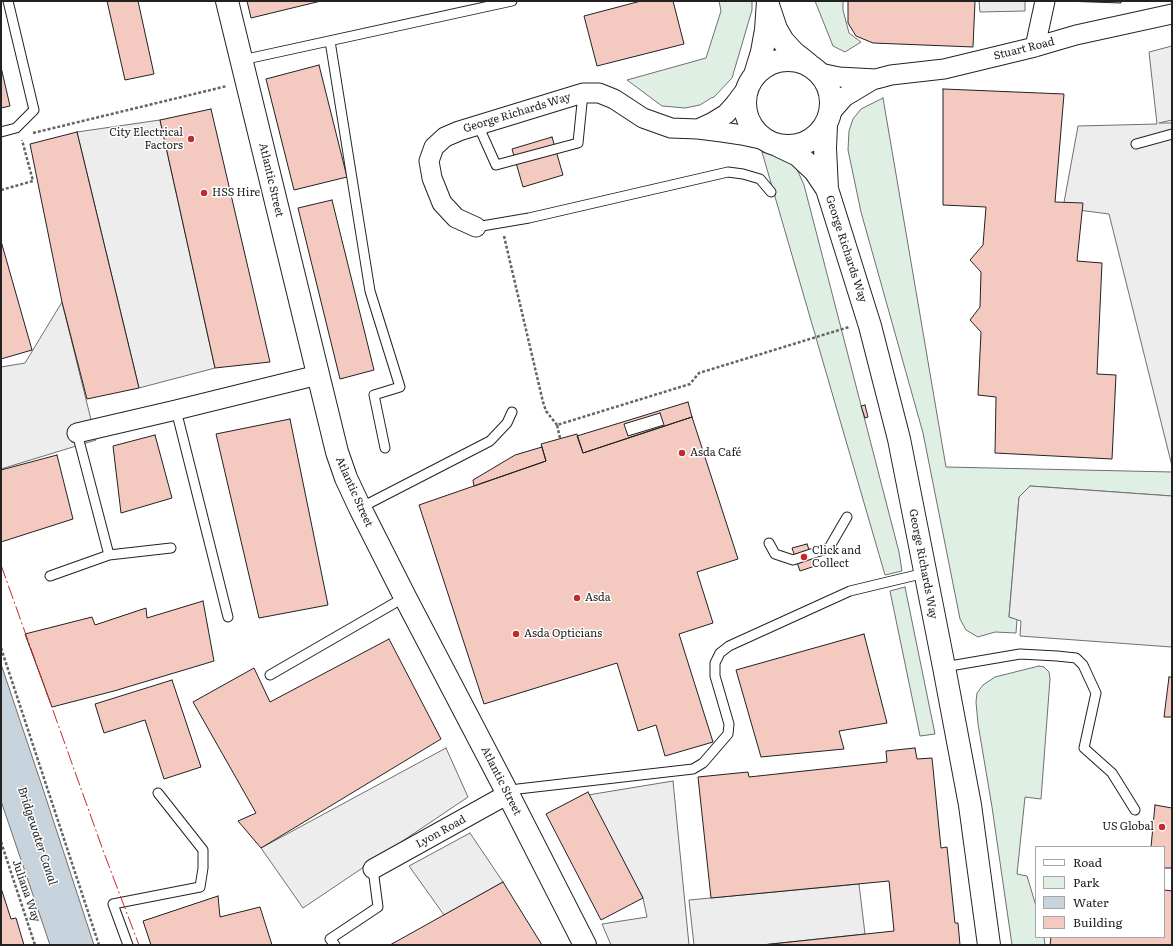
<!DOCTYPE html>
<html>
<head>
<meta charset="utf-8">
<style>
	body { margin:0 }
	#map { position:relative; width:1173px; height:946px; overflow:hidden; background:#fff; font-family:Literata,serif }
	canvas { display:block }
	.frame { position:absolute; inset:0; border:2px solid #222; pointer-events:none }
	.legend { position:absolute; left:1035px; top:846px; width:130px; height:92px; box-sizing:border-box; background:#fff; border:1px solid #a7a7a7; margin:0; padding:5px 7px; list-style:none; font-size:12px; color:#222 }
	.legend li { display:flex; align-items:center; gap:8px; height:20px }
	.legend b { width:20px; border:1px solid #a7a7a7 }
</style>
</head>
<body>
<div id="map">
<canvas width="1173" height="946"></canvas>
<div class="frame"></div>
<ul class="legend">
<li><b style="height:5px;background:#fff"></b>Road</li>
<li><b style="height:11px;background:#e0efe3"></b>Park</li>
<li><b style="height:11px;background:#c7d3dd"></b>Water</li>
<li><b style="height:11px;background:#f3c9c0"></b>Building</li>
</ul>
</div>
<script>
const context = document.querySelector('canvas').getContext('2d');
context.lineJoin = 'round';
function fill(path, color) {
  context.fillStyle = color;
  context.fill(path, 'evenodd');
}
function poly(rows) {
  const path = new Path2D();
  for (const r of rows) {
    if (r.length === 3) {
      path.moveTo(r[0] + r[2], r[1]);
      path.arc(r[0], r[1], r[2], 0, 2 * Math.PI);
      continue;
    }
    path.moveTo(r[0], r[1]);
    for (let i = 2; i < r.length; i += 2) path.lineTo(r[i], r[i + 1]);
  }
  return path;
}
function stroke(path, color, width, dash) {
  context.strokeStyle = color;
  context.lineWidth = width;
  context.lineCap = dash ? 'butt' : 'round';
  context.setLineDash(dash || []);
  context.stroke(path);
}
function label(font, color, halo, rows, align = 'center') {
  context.font = font + ' Literata,serif';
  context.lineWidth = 3;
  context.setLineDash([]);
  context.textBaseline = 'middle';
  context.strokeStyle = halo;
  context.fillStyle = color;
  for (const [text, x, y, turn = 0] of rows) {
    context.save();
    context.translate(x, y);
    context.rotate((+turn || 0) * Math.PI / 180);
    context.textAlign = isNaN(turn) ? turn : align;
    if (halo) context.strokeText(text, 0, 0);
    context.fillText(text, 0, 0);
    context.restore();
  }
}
const green = poly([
	[719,1,752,1,752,10,732,78,714,97,711,98,700,105,685,108,662,106,627,80,706,58,721,11,719,1],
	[815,1,843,1,843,10,849,33,861,42,845,52,833,46,815,1],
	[883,98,946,467,1172,472,1172,496,1030,486,1019,497,1009,617,1017,619,1016,633,995,632,978,637,966,630,960,619,923,433,861,212,848,150,849,131,853,119,861,109,883,98],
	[762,152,777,154,796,167,804,185,899,552,902,571,885,575,762,152],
	[905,587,935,734,920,736,890,591,905,587],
	[1039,666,1044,667,1049,672,1050,679,1041,799,1025,797,1017,874,1027,876,1036,906,1036,937,1044,937,1045,945,1012,945,992,807,978,724,976,702,977,693,983,685,995,677,1039,666]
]);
fill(green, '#e0efe3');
stroke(green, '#6f6f6f', 1);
const parking = poly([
	[979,1,1025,1,1025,11,980,12,979,1],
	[1172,46,1172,120,1159,123,1172,123,1172,466,1109,214,1063,208,1078,126,1157,124,1149,52,1172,46],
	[160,120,215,368,139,388,77,132,160,120],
	[62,302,96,440,1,469,1,367,25,363,62,302],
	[1030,486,1172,496,1172,647,1020,636,1021,621,1009,617,1019,497,1030,486],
	[446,748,468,797,303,908,261,848,446,748],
	[673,781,689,945,611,945,602,924,647,917,643,898,588,795,673,781],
	[470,833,503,882,444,915,409,866,470,833],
	[859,884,865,934,762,945,694,945,689,900,859,884]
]);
fill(parking, '#ededed');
stroke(parking, '#6f6f6f', 1);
const water = poly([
	[1,664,43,789,94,945,50,945,1,801,1,664]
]);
fill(water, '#c7d3dd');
stroke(water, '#6f6f6f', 1);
const building = poly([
	[107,1,138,1,154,74,125,80,107,1],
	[247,1,321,1,251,18,247,1],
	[641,1,673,1,684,44,597,66,584,16,641,1],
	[848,1,975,1,973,47,873,43,856,36,848,23,848,1],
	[1063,1,1121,1,1121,3,1063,1],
	[319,65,347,177,294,190,266,79,319,65],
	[1,67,10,106,1,108,1,67],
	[943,89,1064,94,1055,202,1083,203,1077,261,1102,263,1097,374,1116,375,1112,459,995,453,996,397,978,395,981,332,970,320,980,307,981,272,970,260,983,245,986,207,943,205,943,89],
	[211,109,270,362,215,368,160,120,211,109],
	[77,132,139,388,87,399,62,302,30,144,77,132],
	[552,137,563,175,523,187,512,149,552,137],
	[332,200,374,370,340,379,298,208,332,200],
	[1,241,32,350,1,359,1,241],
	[688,402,692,417,583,453,577,436,688,402],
	[865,405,868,417,865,418,861,406,865,405],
	[660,413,664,425,628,436,624,424,660,413],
	[692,417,738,559,697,572,713,623,679,634,713,742,665,756,656,725,638,731,617,663,484,704,419,505,546,461,541,444,577,434,583,453,692,417],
	[290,419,328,605,259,618,216,434,290,419],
	[155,435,172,498,121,513,113,446,155,435],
	[542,447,546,461,474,486,473,480,515,455,542,447],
	[57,455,73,519,1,542,1,470,57,455],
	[807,544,815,566,800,571,792,548,807,544],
	[203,601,214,661,114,691,52,707,25,634,92,617,95,625,146,608,147,618,203,601],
	[864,634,887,723,839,731,844,749,761,757,736,670,864,634],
	[389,639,441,739,261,848,238,821,256,813,193,702,254,668,270,702,389,639],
	[1169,677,1172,677,1172,717,1164,717,1169,677],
	[172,680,201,767,164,779,145,720,104,733,95,704,172,680],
	[915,748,917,759,932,758,941,848,947,847,955,923,958,923,960,945,762,945,894,931,889,881,711,898,698,777,748,772,749,777,887,762,886,751,915,748],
	[588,792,643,898,601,920,546,814,588,792],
	[1155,805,1172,808,1172,868,1164,868,1164,847,1151,847,1155,805],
	[503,882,542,945,390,945,503,882],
	[1,888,11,919,16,918,24,945,1,945,1,888],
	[1164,890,1172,891,1172,945,1050,945,1051,937,1164,937,1164,890],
	[218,896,220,917,260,907,272,945,151,945,143,921,218,896]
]);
fill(building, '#f3c9c0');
stroke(building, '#222', 1);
const service = poly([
	[330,41,370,291,400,387,374,395,385,448],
	[242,60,512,1],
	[478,125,496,165,578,143,583,93],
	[1,132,16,128,34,110,8,1],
	[1136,144,1172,134],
	[476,227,529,218,728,172,743,174,760,179,771,192],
	[176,410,228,617],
	[77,433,109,555,171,548],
	[360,508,490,441,507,423,512,412],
	[769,543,775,554,793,560,829,548,847,517],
	[50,576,109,555],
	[944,667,1020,654,1057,656,1076,658,1083,665,1096,693,1084,748,1112,773,1135,810],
	[270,675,405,597],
	[508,794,518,789,693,769,703,763,728,734,729,724,715,676,715,663,720,653,729,646,850,591,925,573],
	[128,945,113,904,200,887,203,868,203,850,158,793],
	[335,945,330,939,378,907,373,869]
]);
const minor = poly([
	[1035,47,1045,1],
	[820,73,839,77,876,79,891,75,944,69,1035,47,1076,35,1172,14],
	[831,112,844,97,874,79],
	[698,129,713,122,726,114,735,104,747,88],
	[476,227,456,218,442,203,432,178,429,161,434,147,445,137,459,131,583,93,599,93,614,99,643,118,671,128,698,129,722,132,742,135,765,140],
	[77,433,176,410,318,375],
	[373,869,508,794]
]);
const tertiary = poly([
	[227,1,337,452,346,478,360,508,405,597,508,794,585,945],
	[769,8,776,29,783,41,794,53,808,64],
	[788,103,43],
	[755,75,762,52,766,30,768,1],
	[826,125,825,148,827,189,870,326,899,439,944,667,970,805,989,945],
	[779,146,798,155,815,171,827,189]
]);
stroke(service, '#222', 11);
stroke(minor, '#222', 21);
stroke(tertiary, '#222', 24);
stroke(poly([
	[33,133,227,86],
	[1,190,33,181,22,140],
	[504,236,543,402,546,411,557,425],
	[560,438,557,425,690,384,699,373,849,327],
	[1,648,99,945],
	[1,842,35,945]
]), '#646464', 2.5, [3, 2]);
stroke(service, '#fff', 9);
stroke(minor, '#fff', 19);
stroke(tertiary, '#fff', 22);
stroke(poly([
	[1,565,104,853,139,945]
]), '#c62828', 1, [14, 3, 2, 3]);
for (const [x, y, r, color] of [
	[191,139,4,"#c62828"],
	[204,193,4,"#c62828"],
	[682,453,4,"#c62828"],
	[804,557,4,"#c62828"],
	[577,598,4,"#c62828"],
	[516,634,4,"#c62828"],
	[1162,827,4,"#c62828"]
]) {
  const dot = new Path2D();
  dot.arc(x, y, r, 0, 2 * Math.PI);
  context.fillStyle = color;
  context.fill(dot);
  stroke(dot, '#fff', 1.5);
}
label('11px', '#222', '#fff', [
	["Stuart Road",1024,49,-14],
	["George Richards Way",517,113,-17],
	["Atlantic Street",271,180,77],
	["George Richards Way",846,249,72],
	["Atlantic Street",354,492,66],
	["George Richards Way",923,564,79],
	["Atlantic Street",501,781,63],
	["Lyon Road",441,832,-29],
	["Juliana Way",26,891,71]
]);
label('11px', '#222', '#fff', [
	["City Electrical",183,133,"right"],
	["Factors",183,146,"right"],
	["HSS Hire",212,193],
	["Asda Café",690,453],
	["Click and",812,551],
	["Collect",812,564],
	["Asda",585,598],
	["Asda Opticians",524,634],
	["US Global",1154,827,"right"]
], 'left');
label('italic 12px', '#222', '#fff', [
	["Bridgewater Canal",37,836,72]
]);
</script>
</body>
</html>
